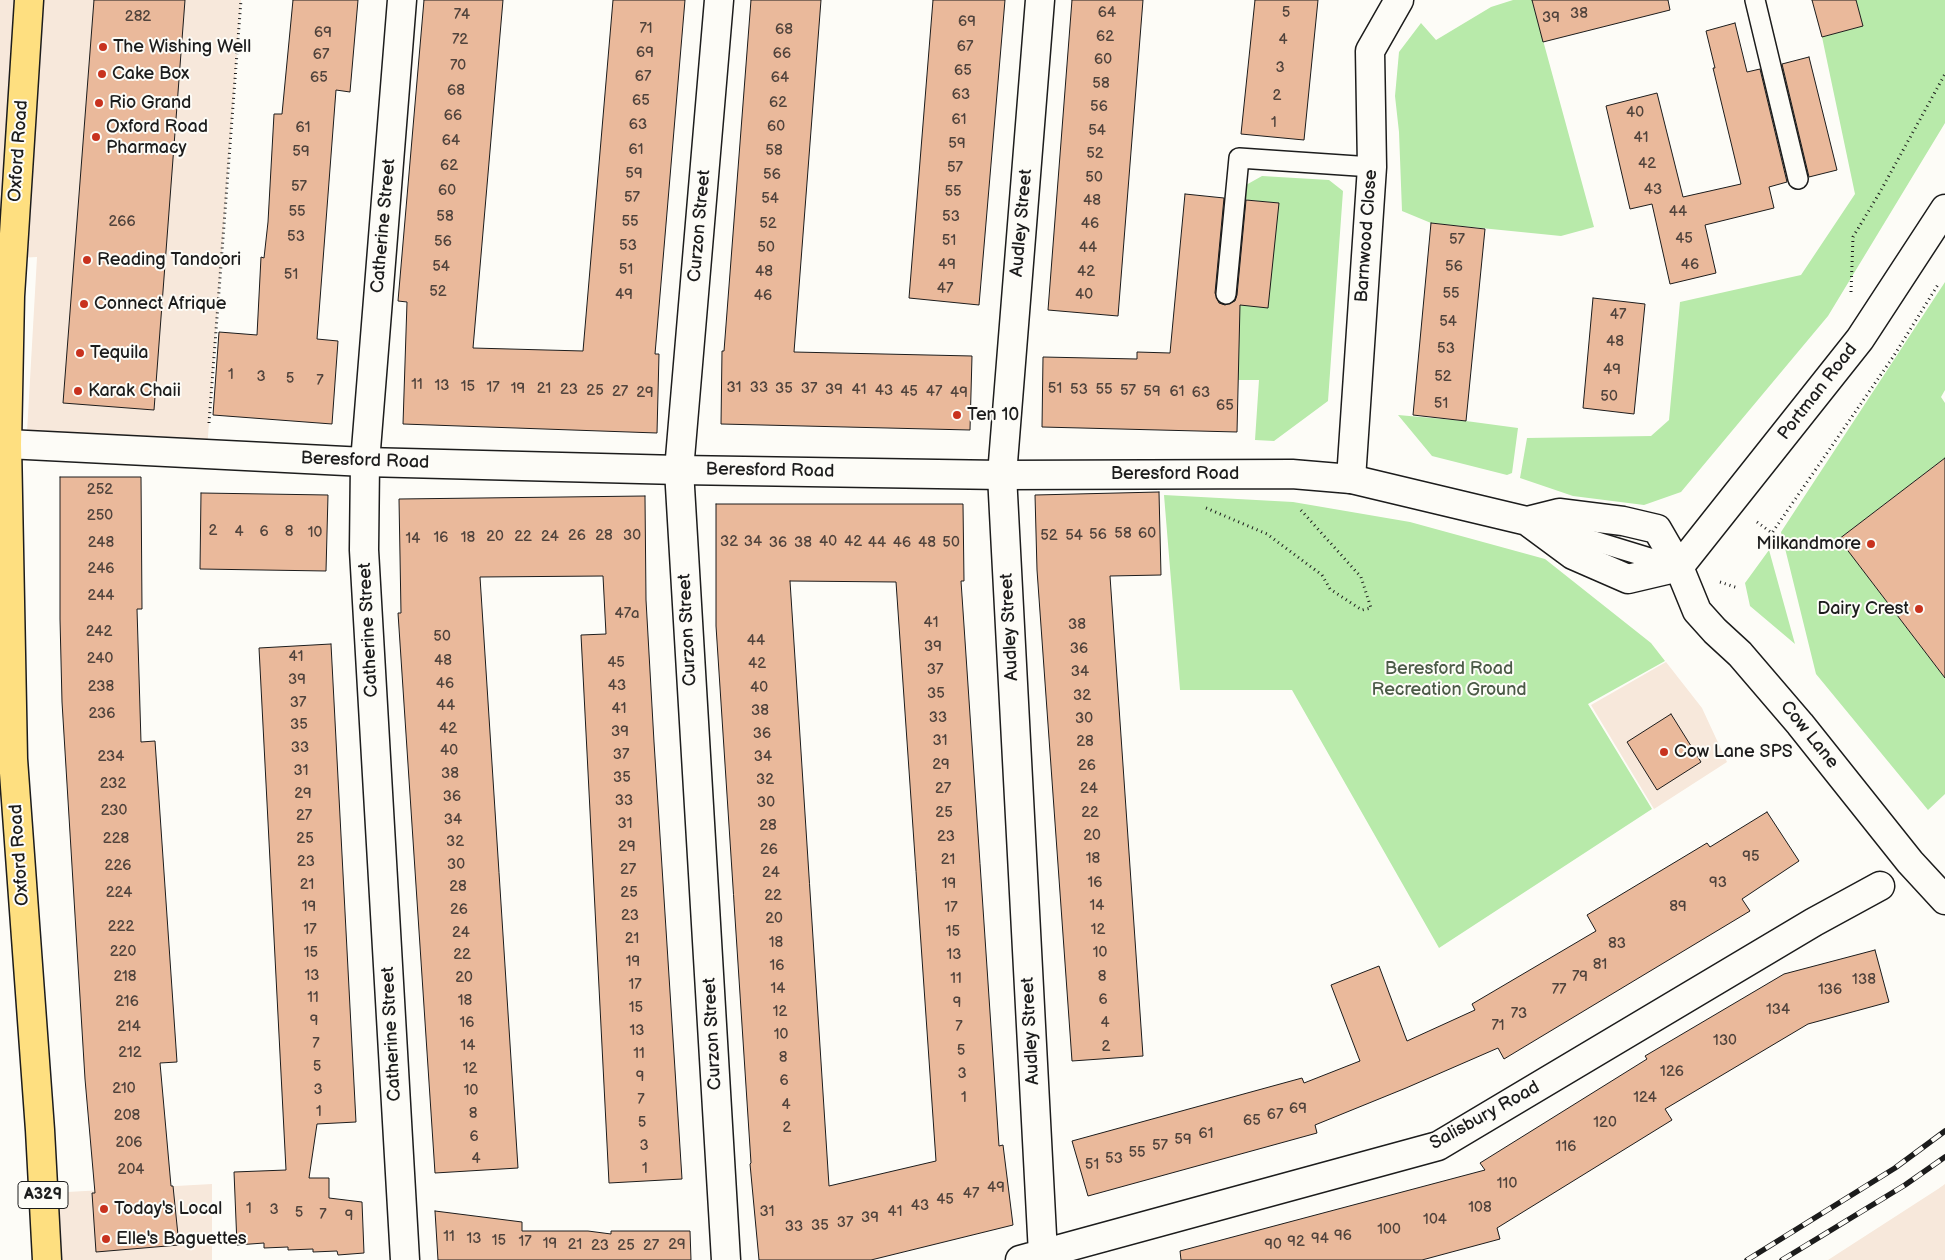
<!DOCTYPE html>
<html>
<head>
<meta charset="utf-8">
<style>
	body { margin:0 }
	canvas { display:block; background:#fdfcf7 }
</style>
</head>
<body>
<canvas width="1945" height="1260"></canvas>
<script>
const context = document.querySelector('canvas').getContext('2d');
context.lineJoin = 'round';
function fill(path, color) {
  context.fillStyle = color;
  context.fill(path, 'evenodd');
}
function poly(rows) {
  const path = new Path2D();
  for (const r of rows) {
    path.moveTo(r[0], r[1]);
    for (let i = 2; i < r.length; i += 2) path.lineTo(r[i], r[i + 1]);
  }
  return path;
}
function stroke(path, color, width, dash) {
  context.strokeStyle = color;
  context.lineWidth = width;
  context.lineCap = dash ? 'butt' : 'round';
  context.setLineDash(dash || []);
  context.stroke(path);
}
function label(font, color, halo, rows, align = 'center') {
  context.font = font + ' "Balsamiq Sans",sans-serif';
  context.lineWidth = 4;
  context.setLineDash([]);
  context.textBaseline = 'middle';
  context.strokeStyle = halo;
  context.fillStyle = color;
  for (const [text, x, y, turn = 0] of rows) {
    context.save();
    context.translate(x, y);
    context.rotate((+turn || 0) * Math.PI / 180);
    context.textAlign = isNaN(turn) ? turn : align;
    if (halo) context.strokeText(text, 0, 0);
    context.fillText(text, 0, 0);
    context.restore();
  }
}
fill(poly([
	[0,0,241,0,206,463,26,450,37,257,0,259],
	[1666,662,1702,708,1727,762,1654,809,1591,705],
	[212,1184,212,1260,56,1260,49,1193],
	[1945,1184,1945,1260,1828,1260,1938,1189]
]), '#f7e8db');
fill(poly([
	[1513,0,1532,0,1594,227,1561,236,1431,223,1402,211,1399,132,1395,96,1399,52,1421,23,1436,40,1491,7],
	[1856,0,1945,0,1945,123,1828,316,1681,492,1644,505,1573,496,1520,478,1527,438,1651,436,1669,420,1680,302,1801,275,1855,194,1822,37,1863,26],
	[1262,176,1329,180,1343,191,1328,401,1274,441,1255,440,1259,380,1238,380,1238,305,1279,203,1248,200,1242,197,1246,185],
	[1945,282,1945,390,1941,397,1945,403,1945,458,1839,539,1945,678,1945,794,1928,810,1816,674,1781,532],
	[1398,415,1466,421,1518,428,1512,473,1507,475,1432,456],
	[1164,495,1293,502,1410,522,1545,559,1651,643,1665,661,1588,704,1652,809,1439,948,1292,690,1180,690],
	[1769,550,1795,644,1750,606,1745,583]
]), '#b8eaaa');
const building = poly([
	[94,0,185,0,154,410,63,403,94,0],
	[293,0,358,0,350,92,336,90,317,339,338,341,332,424,213,415,219,332,257,335,261,257,264,258,268,222,274,114,282,114,293,0],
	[424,0,503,0,473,348,583,351,613,0,685,0,655,354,659,354,657,433,403,424,407,302,398,301,424,0],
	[751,0,821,0,794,352,972,356,970,430,721,424,722,351,724,351,751,0],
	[933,0,1005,0,979,305,909,298,933,0],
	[1072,0,1143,0,1118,316,1048,310,1072,0],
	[1255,0,1318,0,1304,140,1241,134,1255,0],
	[1532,0,1668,0,1670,10,1543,42,1532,0],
	[1812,0,1856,0,1863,26,1822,37,1812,0],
	[1735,23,1747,72,1760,69,1787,182,1769,187,1774,208,1705,225,1716,273,1670,284,1652,204,1630,209,1606,106,1657,93,1683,197,1741,184,1713,68,1715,68,1706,31,1735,23],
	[1809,57,1837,170,1809,177,1782,64,1809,57],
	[1185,194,1224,198,1215,293,1219,303,1225,305,1235,301,1237,295,1246,200,1279,203,1268,308,1240,305,1237,432,1042,427,1043,357,1137,359,1137,352,1170,353,1185,194],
	[1431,223,1485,229,1466,421,1413,415,1431,223],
	[1593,298,1645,304,1634,414,1583,408,1593,298],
	[1945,458,1945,678,1839,539,1945,458],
	[60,477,141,477,142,609,137,609,141,742,155,741,177,1062,160,1063,171,1186,173,1186,179,1245,96,1252,92,1193,95,1193,85,1079,62,702,60,619,60,477],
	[1159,492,1161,575,1110,576,1143,1056,1072,1061,1037,570,1035,495,1159,492],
	[201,493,328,495,326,571,200,569,201,493],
	[645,496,646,600,654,742,682,1179,609,1183,581,635,606,634,603,576,480,577,518,1168,435,1173,398,613,401,613,399,499,645,496],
	[716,504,963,504,964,581,961,581,999,1146,1003,1145,1013,1225,871,1260,759,1260,750,1164,751,1163,716,626,716,504],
	[790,581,896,582,936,1161,829,1186,790,581],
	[331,644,356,1122,317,1124,309,1178,329,1178,329,1198,362,1202,364,1253,338,1255,337,1251,313,1252,313,1249,288,1250,288,1247,264,1248,264,1243,237,1245,234,1172,286,1170,259,648,331,644],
	[1671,714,1701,762,1657,790,1627,742,1671,714],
	[1767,812,1799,861,1742,899,1750,911,1504,1059,1498,1048,1406,1088,1315,1125,1317,1133,1088,1196,1072,1141,1302,1078,1304,1083,1360,1061,1331,985,1379,966,1407,1041,1475,1010,1472,1004,1596,931,1587,915,1707,843,1710,847,1767,812],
	[1875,950,1889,1002,1808,1024,1665,1109,1672,1120,1497,1228,1500,1239,1422,1260,1181,1260,1180,1251,1485,1170,1480,1163,1647,1059,1645,1056,1784,974,1875,950],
	[435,1211,522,1222,522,1231,588,1231,611,1234,611,1231,690,1231,691,1260,438,1260,435,1211]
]);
fill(building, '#eab99b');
stroke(building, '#1c1c1c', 1);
const lane = poly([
	[1755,0,1798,179],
	[1226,294,1239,158,1372,167],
	[1542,525,1676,566]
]);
const street = poly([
	[402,0,365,462,364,550,405,1260],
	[719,0,679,470,726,1260],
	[1040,0,1002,475,1043,1254],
	[1351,479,1372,167,1370,51,1399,0],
	[1020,1260,1438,1146,1814,922,1880,886]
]);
const secondary = poly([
	[7,444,365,462,679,470,1002,475,1292,474,1351,479,1527,521,1573,555,1628,579,1679,567],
	[1527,521,1559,513,1623,521,1657,529,1679,567,1697,611,1715,631,1740,654,1800,724,1910,862,1945,900],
	[1679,567,1860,339,1945,209]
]);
const primary = poly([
	[29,0,10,296,7,444,13,759,40,1130,47,1260]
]);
stroke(lane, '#1c1c1c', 22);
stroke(street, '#1c1c1c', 31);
stroke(secondary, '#1c1c1c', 31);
stroke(primary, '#1c1c1c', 31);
stroke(poly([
	[1851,292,1853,237,1880,192,1945,74],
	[209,423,241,0],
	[1206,508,1267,534,1322,575,1330,589,1362,610,1371,608,1361,577,1299,508],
	[1757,522,1772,533,1893,357,1939,283],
	[1720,582,1738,588]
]), '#1c1c1c', 3, [1, 4]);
stroke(lane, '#fdfcf7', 19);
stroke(street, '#fdfcf7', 28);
stroke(secondary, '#fdfcf7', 28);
stroke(primary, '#fedf80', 28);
const rail = poly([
	[1747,1260,1895,1168,1945,1131],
	[1782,1260,1905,1185,1945,1157]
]);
stroke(rail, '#1c1c1c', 5.5);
stroke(rail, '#fdfcf7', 4, [11]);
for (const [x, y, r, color] of [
	[103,47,5,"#c8321e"],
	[102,74,5,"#c8321e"],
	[99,103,5,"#c8321e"],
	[96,137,5,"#c8321e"],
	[87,260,5,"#c8321e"],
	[84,304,5,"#c8321e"],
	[80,353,5,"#c8321e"],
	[78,391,5,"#c8321e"],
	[957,415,5,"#c8321e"],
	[1871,544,5,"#c8321e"],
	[1919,609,5,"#c8321e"],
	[1664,752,5,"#c8321e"],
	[104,1209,5,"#c8321e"],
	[106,1239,5,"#c8321e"]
]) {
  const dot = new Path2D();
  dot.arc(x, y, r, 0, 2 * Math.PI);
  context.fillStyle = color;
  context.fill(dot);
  stroke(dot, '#fdfcf7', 2);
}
label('15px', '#50433c', null, [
	["64",1107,13],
	["5",1286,13],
	["38",1579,14],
	["74",462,15],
	["282",138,17],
	["39",1551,18],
	["69",967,22],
	["71",646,29],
	["68",784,30],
	["69",323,33],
	["62",1105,37],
	["72",460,40],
	["4",1283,40],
	["67",965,47],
	["69",645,53],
	["66",782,54],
	["67",321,55],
	["60",1103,60],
	["70",458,66],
	["3",1280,68],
	["65",963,71],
	["67",643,77],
	["65",319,78],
	["64",780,78],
	["58",1101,84],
	["68",456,91],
	["63",961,95],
	["2",1277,96],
	["65",641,101],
	["62",778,103],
	["56",1099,107],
	["40",1635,113],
	["66",453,116],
	["61",959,120],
	["1",1274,123],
	["63",638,125],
	["60",776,127],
	["61",303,128],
	["54",1097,131],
	["41",1641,138],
	["64",451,141],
	["59",957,144],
	["61",636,150],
	["58",774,151],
	["59",301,152],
	["52",1095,154],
	["42",1647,164],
	["62",449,166],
	["57",955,168],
	["59",634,174],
	["56",772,175],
	["50",1094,178],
	["57",299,187],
	["43",1653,190],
	["60",447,191],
	["55",953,192],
	["57",632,198],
	["54",770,199],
	["48",1092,201],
	["55",297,212],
	["44",1678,212],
	["58",445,217],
	["53",951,217],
	["266",122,222],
	["55",630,222],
	["52",768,224],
	["46",1090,224],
	["53",296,237],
	["45",1684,239],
	["57",1457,240],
	["51",949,241],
	["56",443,242],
	["53",628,246],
	["50",766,248],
	["44",1088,248],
	["49",947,265],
	["46",1690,265],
	["54",441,267],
	["56",1454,267],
	["51",626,270],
	["48",764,272],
	["42",1086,272],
	["51",291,275],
	["47",945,289],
	["52",438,292],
	["55",1451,294],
	["49",624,295],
	["40",1084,295],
	["46",763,296],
	["47",1618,315],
	["54",1448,322],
	["48",1615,342],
	["53",1446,349],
	["49",1612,370],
	["1",231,375],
	["3",261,377],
	["52",1443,377],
	["5",290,379],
	["7",320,381],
	["11",417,385],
	["13",442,386],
	["15",468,387],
	["17",493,388],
	["31",734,388],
	["33",759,388],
	["19",518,389],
	["21",544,389],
	["35",784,389],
	["37",809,389],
	["51",1055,389],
	["23",569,390],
	["39",834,390],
	["41",859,390],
	["53",1079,390],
	["55",1104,390],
	["25",595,391],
	["43",884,391],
	["57",1128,391],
	["27",620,392],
	["45",909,392],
	["47",934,392],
	["59",1152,392],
	["61",1177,392],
	["29",645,393],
	["49",959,393],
	["63",1201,393],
	["50",1609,397],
	["51",1441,404],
	["65",1225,406],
	["252",100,490],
	["250",100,516],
	["2",213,531],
	["4",239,532],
	["6",264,532],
	["8",289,532],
	["10",315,533],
	["58",1123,534],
	["60",1147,534],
	["56",1098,535],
	["26",577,536],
	["28",604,536],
	["30",632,536],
	["52",1049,536],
	["54",1074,536],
	["20",495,537],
	["22",523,537],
	["24",550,537],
	["16",441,538],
	["18",468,538],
	["14",413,539],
	["32",729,542],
	["34",753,542],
	["40",828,542],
	["42",853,542],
	["248",101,543],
	["36",778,543],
	["38",803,543],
	["44",877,543],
	["46",902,543],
	["48",927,543],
	["50",951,543],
	["246",101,569],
	["244",101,596],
	["47a",627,614],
	["41",931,623],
	["38",1077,625],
	["242",99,632],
	["50",442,637],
	["44",756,641],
	["39",933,647],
	["36",1079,649],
	["41",296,657],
	["240",100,659],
	["48",443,661],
	["45",616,663],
	["42",757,664],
	["37",935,670],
	["34",1080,672],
	["39",297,680],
	["46",445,684],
	["43",617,686],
	["238",101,687],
	["40",759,688],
	["35",936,694],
	["32",1082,696],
	["37",298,703],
	["44",446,706],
	["41",619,709],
	["38",760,711],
	["236",102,714],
	["33",938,718],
	["30",1084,719],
	["35",299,725],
	["42",448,729],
	["39",620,732],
	["36",762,734],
	["31",940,741],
	["28",1085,742],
	["33",300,748],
	["40",449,751],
	["37",621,755],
	["234",111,757],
	["34",763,757],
	["29",941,765],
	["26",1087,766],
	["31",301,771],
	["38",450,774],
	["35",622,778],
	["32",765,780],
	["232",113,784],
	["27",943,789],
	["24",1089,789],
	["29",303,794],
	["36",452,797],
	["33",624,801],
	["30",766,803],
	["230",114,811],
	["25",944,813],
	["22",1090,813],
	["27",304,816],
	["34",453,820],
	["31",625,824],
	["28",768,826],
	["20",1092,836],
	["23",946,837],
	["228",116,839],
	["25",305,839],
	["32",455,842],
	["29",627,847],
	["26",769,850],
	["95",1751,857],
	["18",1093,859],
	["21",948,860],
	["23",306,862],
	["30",456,865],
	["226",118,866],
	["27",628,870],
	["24",771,873],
	["16",1095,883],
	["93",1718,883],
	["19",949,884],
	["21",307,885],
	["28",458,887],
	["224",119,893],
	["25",629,893],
	["22",773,896],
	["14",1097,906],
	["19",309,907],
	["89",1678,907],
	["17",951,908],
	["26",459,910],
	["23",630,916],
	["20",774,919],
	["222",121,927],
	["17",310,930],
	["12",1098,930],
	["15",953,932],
	["24",461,933],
	["21",632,939],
	["18",776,943],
	["83",1617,944],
	["220",123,952],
	["15",311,953],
	["10",1100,953],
	["22",462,955],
	["13",954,955],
	["19",633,962],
	["81",1600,965],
	["16",777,966],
	["13",312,976],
	["218",125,977],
	["8",1102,977],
	["79",1580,977],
	["20",464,978],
	["11",956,979],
	["138",1864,980],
	["17",635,985],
	["14",778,989],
	["77",1559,990],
	["136",1830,990],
	["11",313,998],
	["6",1103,1000],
	["18",465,1001],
	["216",127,1002],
	["9",957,1003],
	["15",636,1008],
	["134",1778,1010],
	["12",780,1012],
	["73",1519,1014],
	["9",314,1021],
	["16",467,1023],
	["4",1105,1023],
	["71",1498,1026],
	["214",129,1027],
	["7",959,1027],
	["13",637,1031],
	["10",781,1035],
	["130",1725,1041],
	["7",316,1044],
	["14",468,1046],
	["2",1106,1047],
	["5",961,1051],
	["212",130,1053],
	["11",639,1054],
	["8",783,1058],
	["5",317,1067],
	["12",470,1069],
	["126",1672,1072],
	["3",962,1074],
	["9",640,1077],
	["6",784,1081],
	["210",124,1089],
	["3",318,1090],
	["10",471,1091],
	["1",964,1098],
	["124",1645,1098],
	["7",641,1100],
	["4",786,1105],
	["69",1298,1109],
	["1",319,1112],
	["8",473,1114],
	["67",1275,1115],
	["208",127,1116],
	["65",1252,1121],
	["5",642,1123],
	["120",1605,1123],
	["2",787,1128],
	["61",1206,1134],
	["6",474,1137],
	["59",1183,1140],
	["206",129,1143],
	["3",644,1146],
	["57",1160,1146],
	["116",1566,1147],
	["55",1137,1153],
	["4",476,1159],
	["53",1114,1159],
	["51",1092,1165],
	["1",645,1169],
	["204",131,1170],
	["110",1507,1184],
	["49",996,1188],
	["47",971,1194],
	["45",945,1200],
	["43",920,1206],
	["108",1480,1208],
	["1",249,1209],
	["3",274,1210],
	["31",767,1212],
	["41",895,1212],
	["5",299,1213],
	["7",323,1215],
	["9",349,1216],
	["39",870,1218],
	["104",1435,1220],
	["37",845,1223],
	["35",820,1226],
	["33",794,1227],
	["100",1389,1230],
	["96",1343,1236],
	["11",449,1237],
	["13",474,1239],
	["94",1320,1239],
	["15",499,1241],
	["17",525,1242],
	["92",1296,1242],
	["19",550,1244],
	["21",575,1245],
	["29",677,1245],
	["90",1273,1245],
	["23",600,1246],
	["25",626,1246],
	["27",651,1246]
]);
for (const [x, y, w] of [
	[43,1195,50]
]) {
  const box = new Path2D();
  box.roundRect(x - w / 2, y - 13.5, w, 27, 4);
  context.fillStyle = '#fdfcf7';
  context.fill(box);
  stroke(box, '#1c1c1c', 1);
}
label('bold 16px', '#1c1c1c', null, [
	["A329",43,1195]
]);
label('18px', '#1c1c1c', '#fdfcf7', [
	["The Wishing Well",113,47],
	["Cake Box",112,74],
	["Rio Grand",109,103],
	["Oxford Road",106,127],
	["Pharmacy",106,148],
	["Reading Tandoori",97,260],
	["Connect Afrique",94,304],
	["Tequila",90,353],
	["Karak Chaii",88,391],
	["Ten 10",967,415],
	["Milkandmore",1861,544,"right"],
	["Dairy Crest",1909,609,"right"],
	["Cow Lane SPS",1674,752],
	["Today's Local",114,1209],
	["Elle's Baguettes",116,1239]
], 'left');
label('18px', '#1c1c1c', '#fdfcf7', [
	["Oxford Road",19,151,-86],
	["Audley Street",1022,223,-85],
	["Catherine Street",384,226,-85],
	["Curzon Street",700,226,-85],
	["Barnwood Close",1367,236,-86],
	["Portman Road",1818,392,-52],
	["Beresford Road",365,461,2],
	["Beresford Road",770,471,1],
	["Beresford Road",1175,474],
	["Audley Street",1010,627,-93],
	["Catherine Street",369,630,-93],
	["Curzon Street",688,630,-93],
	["Cow Lane",1809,735,51],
	["Oxford Road",20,855,-94],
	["Audley Street",1031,1031,-93],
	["Catherine Street",392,1034,-93],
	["Curzon Street",713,1034,-93],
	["Salisbury Road",1485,1116,-29]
]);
label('18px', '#4b5a47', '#fdfcf7', [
	["Beresford Road",1449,669],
	["Recreation Ground",1449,690]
]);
</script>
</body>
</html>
